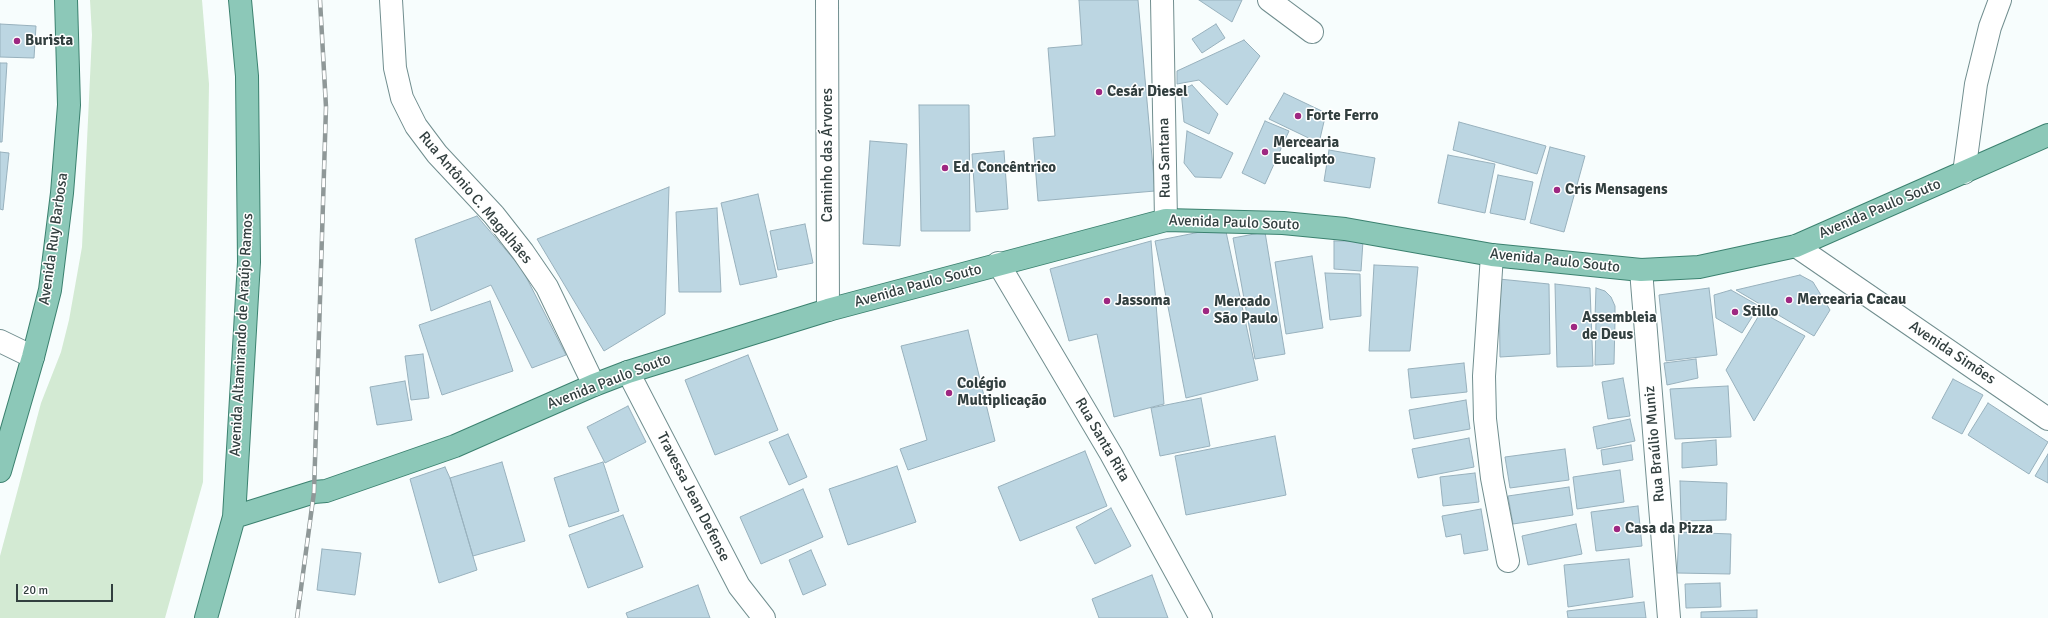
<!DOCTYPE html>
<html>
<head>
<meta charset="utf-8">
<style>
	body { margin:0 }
	#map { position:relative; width:2048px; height:618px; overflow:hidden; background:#f7fdfd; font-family:Signika,sans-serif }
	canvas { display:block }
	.scale { position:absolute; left:16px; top:584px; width:97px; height:18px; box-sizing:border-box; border:2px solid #323f3f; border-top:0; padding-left:5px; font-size:12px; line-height:14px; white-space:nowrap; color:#323f3f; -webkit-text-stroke:3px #fff; paint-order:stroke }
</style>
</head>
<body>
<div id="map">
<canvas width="2048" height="618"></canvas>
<div class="scale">20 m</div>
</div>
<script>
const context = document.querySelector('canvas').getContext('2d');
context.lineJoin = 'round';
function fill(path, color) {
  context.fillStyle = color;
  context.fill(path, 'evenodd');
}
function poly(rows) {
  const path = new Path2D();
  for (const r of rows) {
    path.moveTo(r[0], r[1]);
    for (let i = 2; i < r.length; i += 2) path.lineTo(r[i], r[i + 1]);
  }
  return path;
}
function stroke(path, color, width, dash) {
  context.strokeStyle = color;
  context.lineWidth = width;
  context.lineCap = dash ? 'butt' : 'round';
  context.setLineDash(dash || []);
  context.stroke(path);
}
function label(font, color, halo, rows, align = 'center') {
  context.font = font + ' Signika,sans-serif';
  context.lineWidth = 3;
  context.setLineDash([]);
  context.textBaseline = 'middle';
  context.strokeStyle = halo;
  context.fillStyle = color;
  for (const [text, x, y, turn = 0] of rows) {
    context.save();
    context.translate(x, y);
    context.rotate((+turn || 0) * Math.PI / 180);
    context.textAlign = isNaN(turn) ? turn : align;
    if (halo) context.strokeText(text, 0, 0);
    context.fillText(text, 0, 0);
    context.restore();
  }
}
fill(poly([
	[90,0,202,0,209,84,203,482,165,618,0,618,0,556,41,403,61,352,69,320,82,247,92,35]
]), '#d3ead3');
const building = poly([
	[1079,0,1138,0,1155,191,1038,201,1033,138,1055,136,1048,48,1082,45,1079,0],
	[1199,0,1242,0,1232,22,1199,0],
	[0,24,36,26,34,58,0,57,0,24],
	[1216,24,1225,38,1202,53,1192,39,1216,24],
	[1244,40,1260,56,1227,105,1199,80,1177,84,1177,71,1244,40],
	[0,63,7,63,2,142,0,142,0,63],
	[1192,85,1218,114,1209,134,1184,122,1181,90,1192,85],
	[1284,93,1326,113,1319,143,1269,119,1284,93],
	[919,105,969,105,970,231,921,231,919,105],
	[1265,121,1289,131,1265,184,1242,173,1265,121],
	[1459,122,1546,146,1537,174,1453,150,1459,122],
	[1187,131,1233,153,1221,178,1195,177,1184,163,1187,131],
	[870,141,907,144,900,246,863,244,870,141],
	[1550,147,1585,156,1564,232,1530,223,1550,147],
	[1329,150,1375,158,1370,188,1324,181,1329,150],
	[1004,151,1008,209,976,212,972,154,1004,151],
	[0,152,9,153,3,210,0,209,0,152],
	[1448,155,1495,164,1485,213,1438,203,1448,155],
	[1498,175,1533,182,1525,220,1490,213,1498,175],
	[669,187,665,314,604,351,537,239,669,187],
	[758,194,777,277,740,285,721,203,758,194],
	[717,208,721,292,679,292,676,212,717,208],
	[477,216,522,269,566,355,532,368,491,285,431,311,415,239,477,216],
	[805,224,813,263,778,270,770,231,805,224],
	[1225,227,1258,380,1186,398,1155,241,1225,227],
	[1265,232,1285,354,1255,359,1233,238,1265,232],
	[1151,241,1164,404,1114,417,1097,334,1069,341,1050,269,1151,241],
	[1334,241,1363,241,1361,271,1334,269,1334,241],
	[1312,256,1323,328,1286,334,1275,262,1312,256],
	[1374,265,1418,267,1410,351,1369,351,1374,265],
	[1325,273,1360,274,1361,316,1330,320,1325,273],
	[1800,275,1813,282,1830,310,1814,336,1736,290,1800,275],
	[1499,279,1549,284,1550,354,1500,357,1499,279],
	[1555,284,1590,288,1593,366,1557,367,1555,284],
	[1596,288,1605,291,1611,297,1615,306,1615,318,1595,318,1596,288],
	[1709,288,1717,355,1666,361,1659,295,1709,288],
	[1731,290,1759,306,1742,333,1716,318,1714,295,1731,290],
	[490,301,513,371,442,395,419,325,490,301],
	[1761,312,1805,336,1754,421,1726,370,1761,312],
	[1596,321,1615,321,1614,364,1595,365,1596,321],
	[968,330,995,441,908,470,900,449,927,440,901,346,968,330],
	[423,354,429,398,411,400,405,356,423,354],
	[748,355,778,430,715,455,685,380,748,355],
	[1696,359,1698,378,1667,385,1664,363,1696,359],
	[1464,363,1467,392,1411,398,1408,369,1464,363],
	[1623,378,1630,416,1608,419,1602,382,1623,378],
	[1953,379,1983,395,1962,434,1932,418,1953,379],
	[405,381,412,420,377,425,370,387,405,381],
	[1728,386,1731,437,1675,439,1670,389,1728,386],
	[1201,398,1210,446,1160,456,1151,408,1201,398],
	[1466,400,1470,429,1414,439,1409,410,1466,400],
	[1988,403,2048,442,2029,474,1968,435,1988,403],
	[628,406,646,442,605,463,587,427,628,406],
	[1630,419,1635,441,1597,449,1593,427,1630,419],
	[788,434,807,477,789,485,769,442,788,434],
	[1275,436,1286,495,1186,515,1175,456,1275,436],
	[1469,438,1474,467,1418,478,1412,449,1469,438],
	[1716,440,1717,465,1682,468,1682,443,1716,440],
	[1631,445,1633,460,1603,465,1601,450,1631,445],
	[1565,449,1569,480,1510,488,1505,457,1565,449],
	[1085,451,1107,506,1020,541,998,487,1085,451],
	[2048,454,2048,483,2035,476,2048,454],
	[502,462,525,541,473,556,450,478,502,462],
	[603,462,619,511,569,527,554,478,603,462],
	[897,466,916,522,848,545,829,489,897,466],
	[445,467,450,478,477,570,439,583,410,479,445,467],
	[1620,470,1624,502,1577,509,1573,477,1620,470],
	[1475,473,1479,502,1443,506,1440,477,1475,473],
	[1680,481,1727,483,1726,520,1681,521,1680,481],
	[1569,487,1573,515,1513,524,1508,496,1569,487],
	[803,489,823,537,761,564,740,517,803,489],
	[1638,506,1642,546,1596,551,1591,512,1638,506],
	[1111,508,1131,546,1095,564,1076,527,1111,508],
	[1481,509,1488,550,1464,554,1461,534,1446,537,1442,516,1481,509],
	[623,515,643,567,588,588,569,535,623,515],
	[1576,524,1582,554,1528,565,1522,536,1576,524],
	[1679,532,1731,534,1730,574,1677,573,1679,532],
	[322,549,361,553,355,595,317,590,322,549],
	[811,550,826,585,803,595,789,560,811,550],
	[1629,559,1633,597,1568,607,1564,565,1629,559],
	[1152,575,1168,618,1099,618,1092,599,1152,575],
	[1720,583,1721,607,1686,608,1685,584,1720,583],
	[698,585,710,618,628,618,626,613,698,585],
	[1644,602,1646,618,1568,618,1567,611,1644,602],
	[1757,610,1757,618,1701,618,1701,612,1757,610]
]);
fill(building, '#bcd6e2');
stroke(building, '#98b1bd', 1);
const minor = poly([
	[391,0,395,68,402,98,416,126,437,154,494,215,523,252,547,287,594,385],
	[827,0,828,310],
	[1162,0,1166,220],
	[1269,0,1312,32],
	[1964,173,1976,84,1990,27,2000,0],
	[1796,246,2048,419],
	[1492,255,1484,376,1485,419,1492,478,1508,561],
	[998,263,1111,454,1201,618],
	[1641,270,1669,618],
	[0,341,33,357],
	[628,372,739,586,764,618]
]);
const major = poly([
	[0,471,33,357,50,290,62,193,69,105,66,0],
	[234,517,314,492,326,491,455,446,594,385,628,372,828,310,1166,220,1283,223,1345,229,1492,255,1641,270,1699,267,1796,246,2048,135],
	[206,618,234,517,249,262,247,76,240,0]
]);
stroke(minor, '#718e8f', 24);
stroke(major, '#3b816f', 24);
stroke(minor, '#fff', 22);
stroke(major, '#8cc8b8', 22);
const rail = poly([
	[297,618,314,492,326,107,320,0]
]);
stroke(rail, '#8f9898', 4.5);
stroke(rail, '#fff', 3, [9]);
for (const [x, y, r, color] of [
	[17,41,4,"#9e2781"],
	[1099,92,4,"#9e2781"],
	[1298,116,4,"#9e2781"],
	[1265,152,4,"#9e2781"],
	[945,168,4,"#9e2781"],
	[1557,190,4,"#9e2781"],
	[1789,300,4,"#9e2781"],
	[1107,301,4,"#9e2781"],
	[1206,311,4,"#9e2781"],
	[1735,312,4,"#9e2781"],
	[1574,327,4,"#9e2781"],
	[949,393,4,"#9e2781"],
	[1617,529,4,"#9e2781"]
]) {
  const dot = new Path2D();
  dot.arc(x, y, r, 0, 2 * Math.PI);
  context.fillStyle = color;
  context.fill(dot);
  stroke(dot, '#fff', 1.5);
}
label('bold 15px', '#323f3f', '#fff', [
	["Burista",25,41],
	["Cesár Diesel",1107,92],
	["Forte Ferro",1306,116],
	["Mercearia",1273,143],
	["Eucalipto",1273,160],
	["Ed. Concêntrico",953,168],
	["Cris Mensagens",1565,190],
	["Mercearia Cacau",1797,300],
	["Jassoma",1115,301],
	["Mercado",1214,302],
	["São Paulo",1214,319],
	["Stillo",1743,312],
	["Assembleia",1582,318],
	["de Deus",1582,335],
	["Colégio",957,384],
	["Multiplicação",957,401],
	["Casa da Pizza",1625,529]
], 'left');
label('15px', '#323f3f', '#fff', [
	["Caminho das Árvores",828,155,-90],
	["Rua Santana",1165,158,-91],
	["Rua Antônio C. Magalhães",475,198,50],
	["Avenida Paulo Souto",1880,209,-23],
	["Avenida Paulo Souto",1234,223,2],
	["Avenida Ruy Barbosa",54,239,-82],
	["Avenida Paulo Souto",1555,261,6],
	["Avenida Paulo Souto",918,286,-15],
	["Avenida Altamirando de Araújo Ramos",242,335,-87],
	["Avenida Simões",1952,353,34],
	["Avenida Paulo Souto",609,382,-21],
	["Rua Santa Rita",1102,440,60],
	["Rua Braúlio Muniz",1655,444,-95],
	["Travessa Jean Defense",693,497,63]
]);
</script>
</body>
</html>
